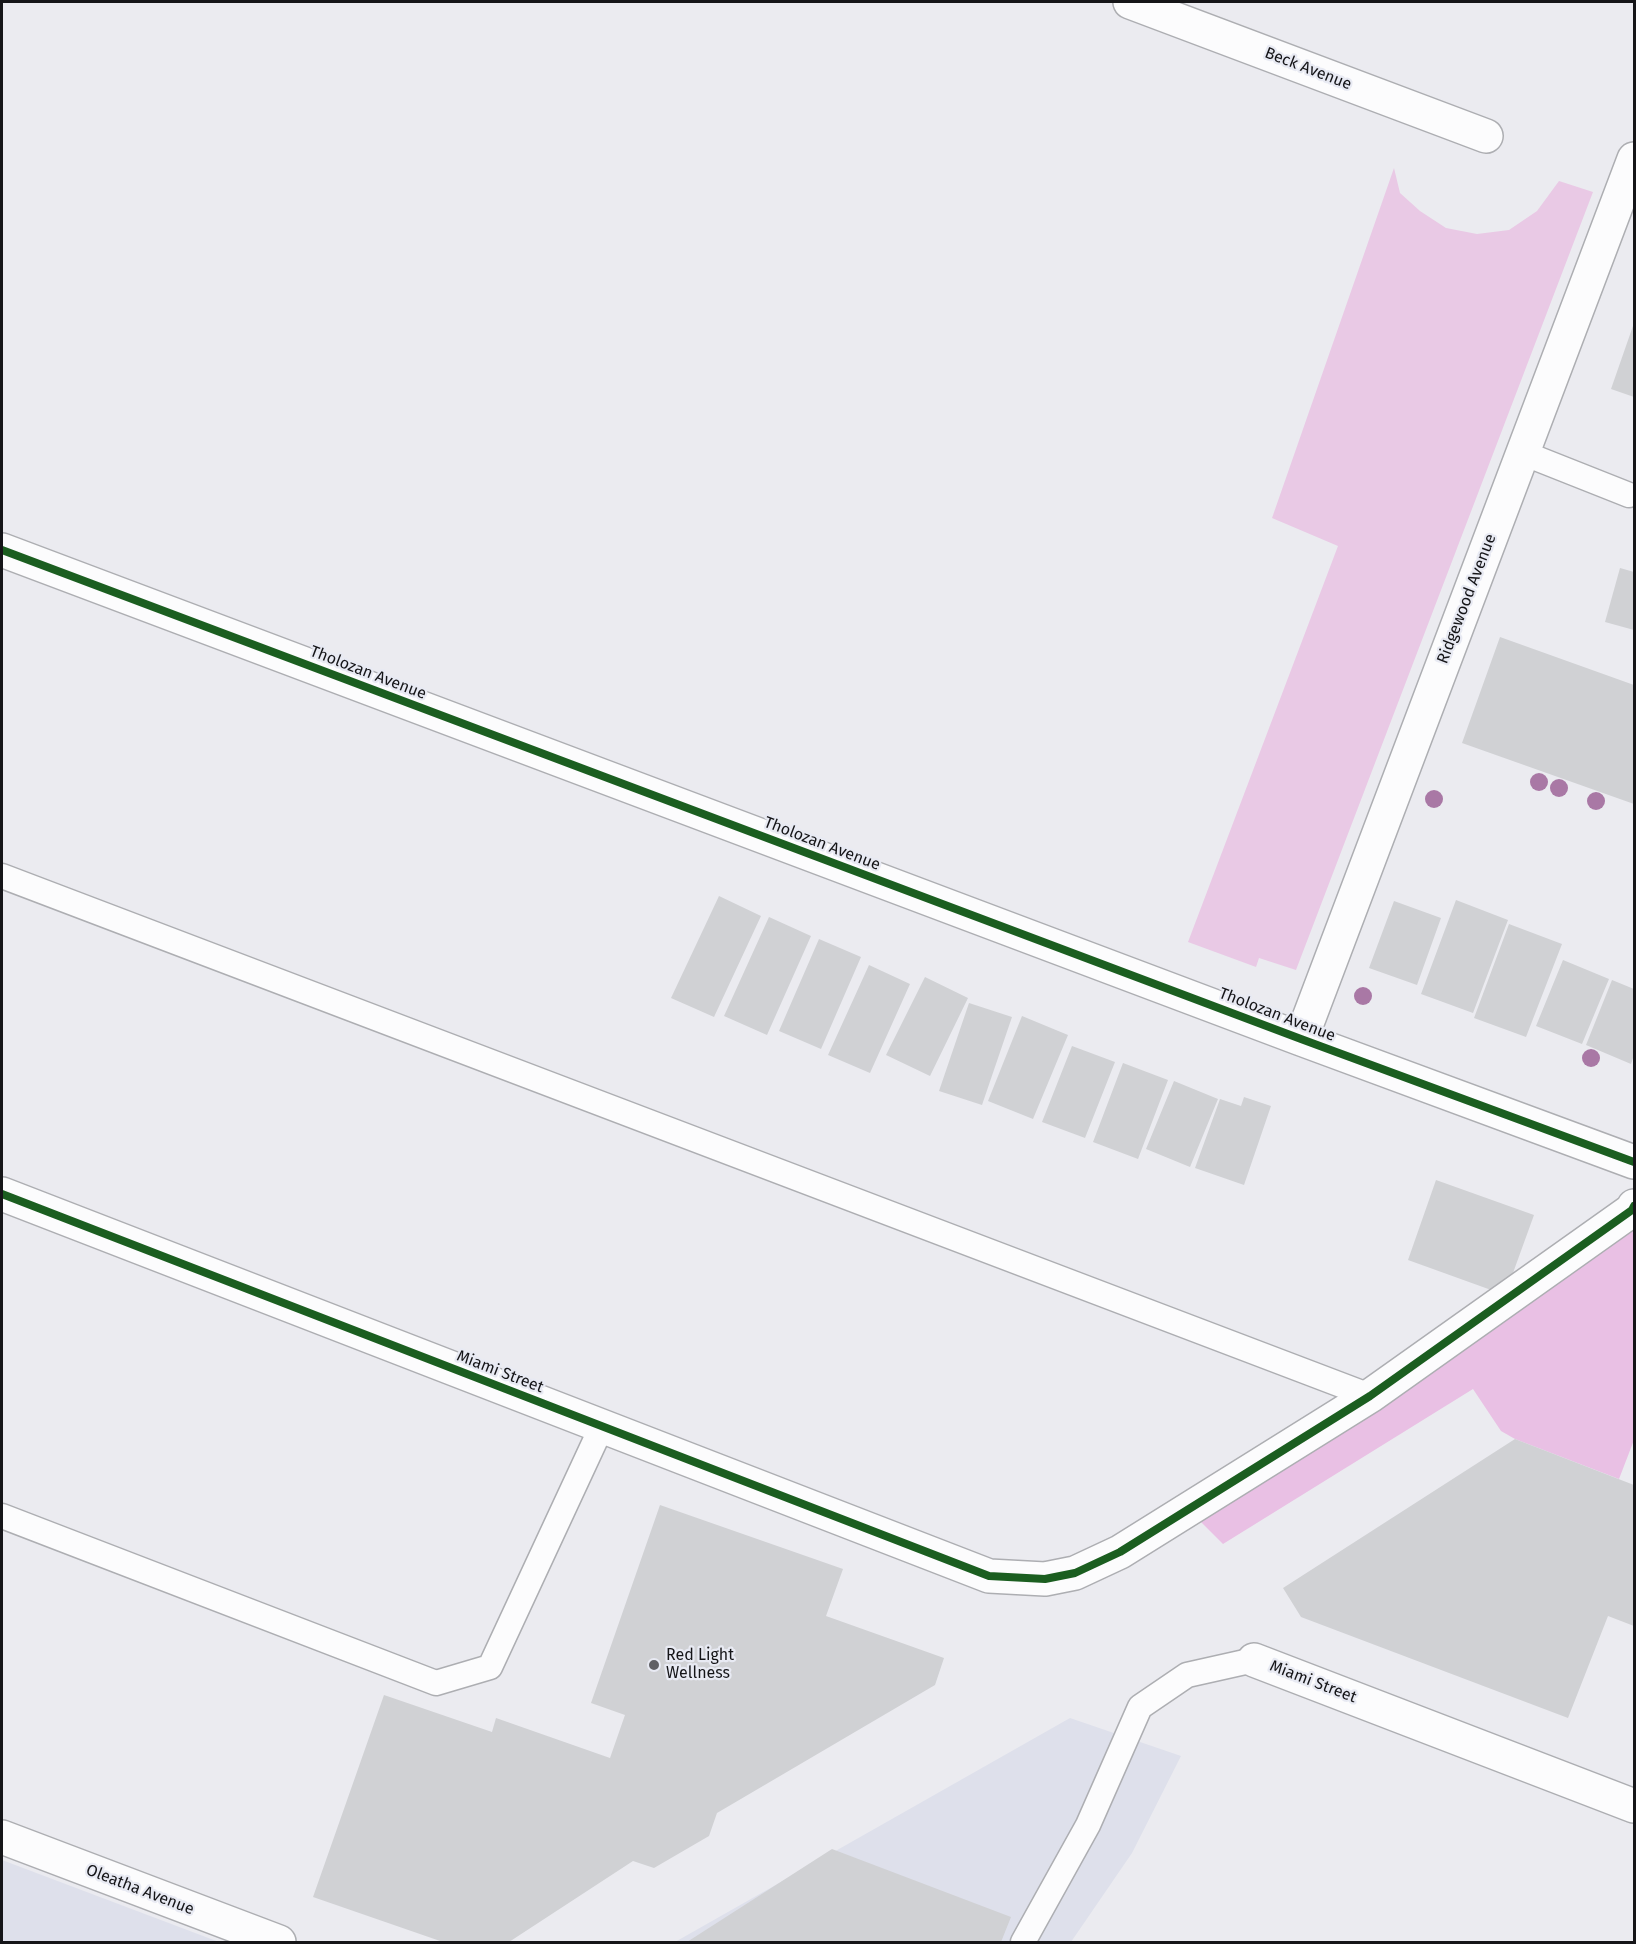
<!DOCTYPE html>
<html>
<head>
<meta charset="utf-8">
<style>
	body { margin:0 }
	#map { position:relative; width:1636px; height:1944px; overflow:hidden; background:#ebebf0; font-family:"Fira Sans",sans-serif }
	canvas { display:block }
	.frame { position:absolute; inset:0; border:3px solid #151518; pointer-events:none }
</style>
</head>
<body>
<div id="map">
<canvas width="1636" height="1944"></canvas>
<div class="frame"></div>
</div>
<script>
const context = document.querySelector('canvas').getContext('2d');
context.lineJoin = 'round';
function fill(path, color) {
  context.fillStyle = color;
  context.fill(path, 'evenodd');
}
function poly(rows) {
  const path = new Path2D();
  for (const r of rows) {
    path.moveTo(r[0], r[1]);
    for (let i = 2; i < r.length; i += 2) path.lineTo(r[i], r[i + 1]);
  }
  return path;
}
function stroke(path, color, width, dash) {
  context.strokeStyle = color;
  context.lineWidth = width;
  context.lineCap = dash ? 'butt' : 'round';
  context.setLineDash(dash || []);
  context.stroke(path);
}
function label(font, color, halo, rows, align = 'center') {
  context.font = font + ' "Fira Sans",sans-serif';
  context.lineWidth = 4.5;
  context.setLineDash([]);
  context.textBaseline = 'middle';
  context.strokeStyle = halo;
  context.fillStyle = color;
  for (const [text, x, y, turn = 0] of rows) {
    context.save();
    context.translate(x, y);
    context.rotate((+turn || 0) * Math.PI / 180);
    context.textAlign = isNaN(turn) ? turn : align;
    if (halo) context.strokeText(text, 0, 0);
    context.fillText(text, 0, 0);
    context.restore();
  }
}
fill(poly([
	[1070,1718,1181,1756,1132,1853,1071,1942,675,1942],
	[2,1860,219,1942,2,1942]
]), '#dee0eb');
fill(poly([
	[1394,168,1400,193,1420,211,1446,228,1477,234,1509,230,1537,211,1559,181,1593,192,1296,970,1259,958,1256,967,1188,942,1338,546,1272,518]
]), '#e9c9e5');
fill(poly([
	[1634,1230,1634,1440,1619,1479,1515,1439,1501,1431,1473,1389,1223,1544,1195,1516]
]), '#e9c0e4');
fill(poly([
	[1634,323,1634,397,1611,389],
	[1620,568,1634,572,1634,630,1605,622],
	[1500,637,1634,685,1634,804,1462,743],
	[719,896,761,916,714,1017,671,998],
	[1456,900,1508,920,1473,1013,1421,994],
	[1394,901,1441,918,1417,985,1369,968],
	[769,917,811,936,767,1035,724,1016],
	[1509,924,1562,944,1526,1037,1474,1018],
	[819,939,861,957,821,1049,779,1031],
	[1563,960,1609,979,1582,1044,1536,1026],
	[869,965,910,984,870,1073,828,1055],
	[925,977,968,998,930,1076,886,1055],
	[1612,980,1634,989,1634,1055,1631,1064,1586,1045],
	[969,1003,1012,1017,982,1105,939,1091],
	[1022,1016,1068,1035,1033,1119,988,1101],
	[1072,1046,1115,1062,1085,1138,1042,1122],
	[1123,1063,1168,1080,1138,1159,1093,1142],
	[1174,1081,1218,1099,1190,1167,1146,1149],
	[1244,1097,1271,1106,1244,1185,1195,1168,1220,1099,1241,1106],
	[1436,1180,1534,1215,1505,1295,1408,1260],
	[1515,1439,1634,1485,1634,1626,1608,1616,1568,1718,1301,1617,1283,1588],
	[660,1505,843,1569,826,1616,944,1658,935,1685,717,1813,709,1836,654,1868,633,1861,509,1942,443,1942,313,1897,384,1695,492,1732,496,1718,610,1758,625,1715,591,1703],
	[832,1849,1011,1917,1001,1942,687,1942]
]), '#d0d1d4');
const lane = poly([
	[1523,453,1629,495],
	[2,876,1370,1396],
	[2,1516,436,1683,490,1667,602,1426],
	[1023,1942,1088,1825,1140,1707,1187,1675,1254,1660]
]);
const street = poly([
	[1130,2,1486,136],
	[2,550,1301,1039,1634,1162],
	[1301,1039,1634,159],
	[2,1194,989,1576,1045,1579,1075,1573,1120,1552,1370,1396,1632,1210,1634,1206],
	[1254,1660,1634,1806],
	[2,1837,279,1942]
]);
stroke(lane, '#adaeb2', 27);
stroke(street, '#adaeb2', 36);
stroke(lane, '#fcfcfd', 24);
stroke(street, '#fcfcfd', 33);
stroke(poly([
	[2,550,1301,1039,1634,1162],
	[2,1194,989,1576,1045,1579,1075,1573,1120,1552,1370,1396,1632,1210,1634,1206]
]), '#1b5e20', 8);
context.fillStyle = '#a978a5';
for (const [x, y] of [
	[1539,782],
	[1559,788],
	[1434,799],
	[1596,801],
	[1363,996],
	[1591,1058]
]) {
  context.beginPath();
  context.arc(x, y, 9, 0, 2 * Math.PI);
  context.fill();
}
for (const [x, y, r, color] of [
	[654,1665,6,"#606064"]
]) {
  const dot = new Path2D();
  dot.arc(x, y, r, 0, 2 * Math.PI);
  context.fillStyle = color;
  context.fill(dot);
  stroke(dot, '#e8eaf3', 2);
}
label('16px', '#151518', '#e8eaf3', [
	["Beck Avenue",1308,69,21],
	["Ridgewood Avenue",1467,599,-69],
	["Tholozan Avenue",368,673,21],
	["Tholozan Avenue",822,844,21],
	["Tholozan Avenue",1277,1015,21],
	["Miami Street",500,1372,21],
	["Miami Street",1313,1682,21],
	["Oleatha Avenue",140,1890,21]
]);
label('16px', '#151518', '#e8eaf3', [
	["Red Light",666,1656],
	["Wellness",666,1674]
], 'left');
</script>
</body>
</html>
